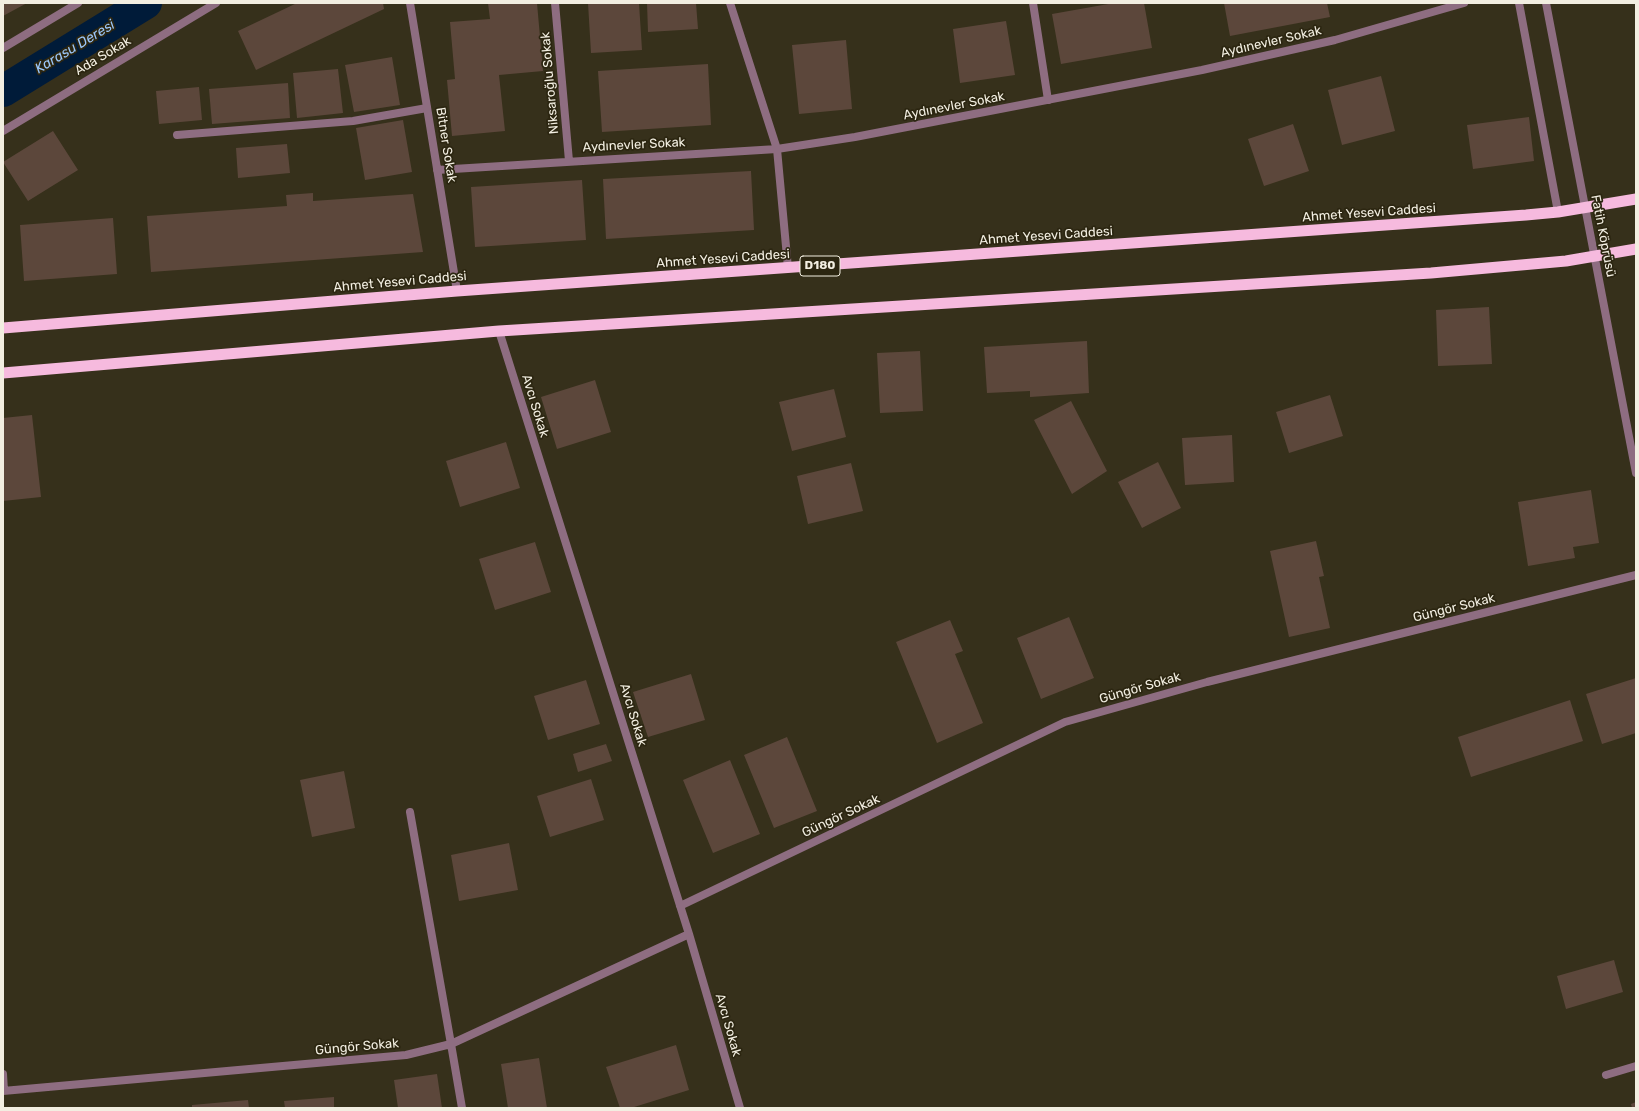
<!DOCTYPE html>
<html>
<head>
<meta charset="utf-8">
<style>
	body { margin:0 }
	#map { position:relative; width:1639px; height:1111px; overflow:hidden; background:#36301b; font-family:Rubik,sans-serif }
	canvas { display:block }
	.frame { position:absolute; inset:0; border:4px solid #f2eee1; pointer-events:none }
</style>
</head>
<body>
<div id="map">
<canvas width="1639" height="1111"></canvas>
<div class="frame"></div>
</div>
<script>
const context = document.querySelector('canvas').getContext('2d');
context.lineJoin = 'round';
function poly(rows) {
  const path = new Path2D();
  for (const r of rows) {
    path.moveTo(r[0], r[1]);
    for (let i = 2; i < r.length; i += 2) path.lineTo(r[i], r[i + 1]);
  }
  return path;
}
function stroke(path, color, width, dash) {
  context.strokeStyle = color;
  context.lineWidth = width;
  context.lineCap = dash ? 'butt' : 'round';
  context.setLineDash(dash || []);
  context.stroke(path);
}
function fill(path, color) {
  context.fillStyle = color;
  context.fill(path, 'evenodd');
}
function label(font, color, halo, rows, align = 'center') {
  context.font = font + ' Rubik,sans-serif';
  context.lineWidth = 3.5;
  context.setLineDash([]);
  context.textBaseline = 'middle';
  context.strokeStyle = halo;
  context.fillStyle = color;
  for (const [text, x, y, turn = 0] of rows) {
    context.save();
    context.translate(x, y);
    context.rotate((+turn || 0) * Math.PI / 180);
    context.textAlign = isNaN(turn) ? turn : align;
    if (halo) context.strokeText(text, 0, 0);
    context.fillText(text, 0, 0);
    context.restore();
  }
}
stroke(poly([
	[3,91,146,3]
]), '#001b39', 32);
fill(poly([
	[3,3,27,3,3,16],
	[297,3,383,3,384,9,256,70,238,31],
	[488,3,537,3,543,71,499,75,505,131,452,136,447,80,455,79,450,22,490,19],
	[588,3,639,3,642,50,591,53],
	[647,3,696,3,698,29,648,32],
	[1114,3,1144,3,1152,48,1061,64,1052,14],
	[1224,3,1327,3,1330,17,1230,36],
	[1006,21,1015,75,960,83,953,29],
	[846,40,852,109,799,114,792,45],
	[392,57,400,105,354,112,345,65],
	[708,64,711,125,602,132,598,71],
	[338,69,343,113,297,118,293,73],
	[1381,76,1395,131,1342,145,1328,90],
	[288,83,290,118,212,124,209,89],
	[199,87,202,120,159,124,156,91],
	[1529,117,1534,161,1473,169,1467,125],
	[403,120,412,172,365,180,356,128],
	[1293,124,1309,171,1264,186,1248,139],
	[53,131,78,170,28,201,3,162],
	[287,144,290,173,238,178,236,148],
	[751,171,754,230,606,239,603,179],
	[582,180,586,240,475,247,471,187],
	[313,193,313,201,413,194,423,252,151,272,147,216,287,206,286,195],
	[113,218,117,274,24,281,20,225],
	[1489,307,1492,364,1438,366,1436,310],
	[1087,341,1089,393,1030,397,1030,391,987,393,984,347],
	[920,351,923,411,880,413,877,353],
	[595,380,611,432,557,449,541,397],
	[834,389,846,437,792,451,779,402],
	[1330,395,1343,436,1289,453,1276,412],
	[1071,401,1107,471,1072,494,1034,420],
	[32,415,41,497,3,501,3,418],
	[1232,435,1234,482,1185,485,1182,438],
	[506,442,520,488,460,507,446,461],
	[1158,462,1181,508,1142,528,1118,482],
	[851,463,863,511,808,524,797,476],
	[1591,490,1599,543,1573,547,1575,558,1528,566,1518,502],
	[1316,541,1324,576,1319,577,1330,628,1289,637,1270,551],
	[535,542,551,592,495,610,479,559],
	[1069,617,1094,678,1041,699,1017,638],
	[950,620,963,651,955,654,983,723,937,743,896,642],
	[691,674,705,720,648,737,633,692],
	[1636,678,1636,733,1602,744,1586,694],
	[586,680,600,724,548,740,534,696],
	[1570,700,1583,741,1471,777,1458,737],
	[787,737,817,811,774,828,744,755],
	[606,744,612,761,578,772,573,754],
	[730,760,760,834,713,853,683,780],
	[344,771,355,828,312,837,300,780],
	[591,779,604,820,550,837,537,796],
	[509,843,518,890,459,901,451,855],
	[1614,960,1623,992,1566,1009,1557,976],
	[676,1045,689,1090,631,1108,620,1108,606,1067],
	[539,1058,547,1108,508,1108,501,1064],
	[437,1074,442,1108,398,1108,394,1080],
	[334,1097,334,1108,285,1108,284,1101],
	[248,1100,249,1108,192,1108,192,1105],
	[1636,1102,1636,1108,1632,1108,1631,1104]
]), '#5c473b');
stroke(poly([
	[1033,3,1048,100],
	[177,135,353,121,427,108],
	[410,812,451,1044],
	[1606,1075,1636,1066]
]), '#8e6d81', 8);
stroke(poly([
	[410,3,457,291],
	[555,3,569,161],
	[730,3,777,149,788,268],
	[1519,3,1558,212],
	[1546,3,1636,473],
	[3,48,78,3],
	[3,131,216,3],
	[437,170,777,149,855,137,1202,70,1335,40,1464,3],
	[499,331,689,934,740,1108],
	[680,906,1065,722,1207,682,1636,575],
	[451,1044,462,1108],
	[3,1074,4,1091],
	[3,1091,406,1055,451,1044,689,934]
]), '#8e6d81', 8);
stroke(poly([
	[3,328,457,291,1526,215,1558,212,1636,199],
	[3,373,499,331,1431,273,1566,261,1636,249]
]), '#f6bade', 11);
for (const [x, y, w] of [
	[820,266,40]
]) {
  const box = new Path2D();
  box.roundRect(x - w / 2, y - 10, w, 20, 3);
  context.fillStyle = '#2c2611';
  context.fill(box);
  stroke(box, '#f2eee1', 1);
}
label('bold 12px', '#f2eee1', null, [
	["D180",820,266]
]);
label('13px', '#f2eee1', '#2c2611', [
	["Aydınevler Sokak",1271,42,-13],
	["Ada Sokak",103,56,-31],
	["Niksaroğlu Sokak",550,83,-95],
	["Aydınevler Sokak",954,106,-11],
	["Bitner Sokak",446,145,81],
	["Aydınevler Sokak",634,145,-3],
	["Ahmet Yesevi Caddesi",1369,213,-4],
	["Ahmet Yesevi Caddesi",1046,236,-4],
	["Fatih Köprüsü",1603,236,79],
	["Ahmet Yesevi Caddesi",723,259,-4],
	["Ahmet Yesevi Caddesi",400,282,-5],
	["Avcı Sokak",535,406,73],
	["Güngör Sokak",1454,608,-14],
	["Güngör Sokak",1140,688,-16],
	["Avcı Sokak",633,715,73],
	["Güngör Sokak",841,816,-25],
	["Avcı Sokak",728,1025,74],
	["Güngör Sokak",357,1047,-5]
]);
label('italic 14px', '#9cc8fb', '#2c2611', [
	["Karasu Deresi",75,47,-31]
]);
</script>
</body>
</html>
